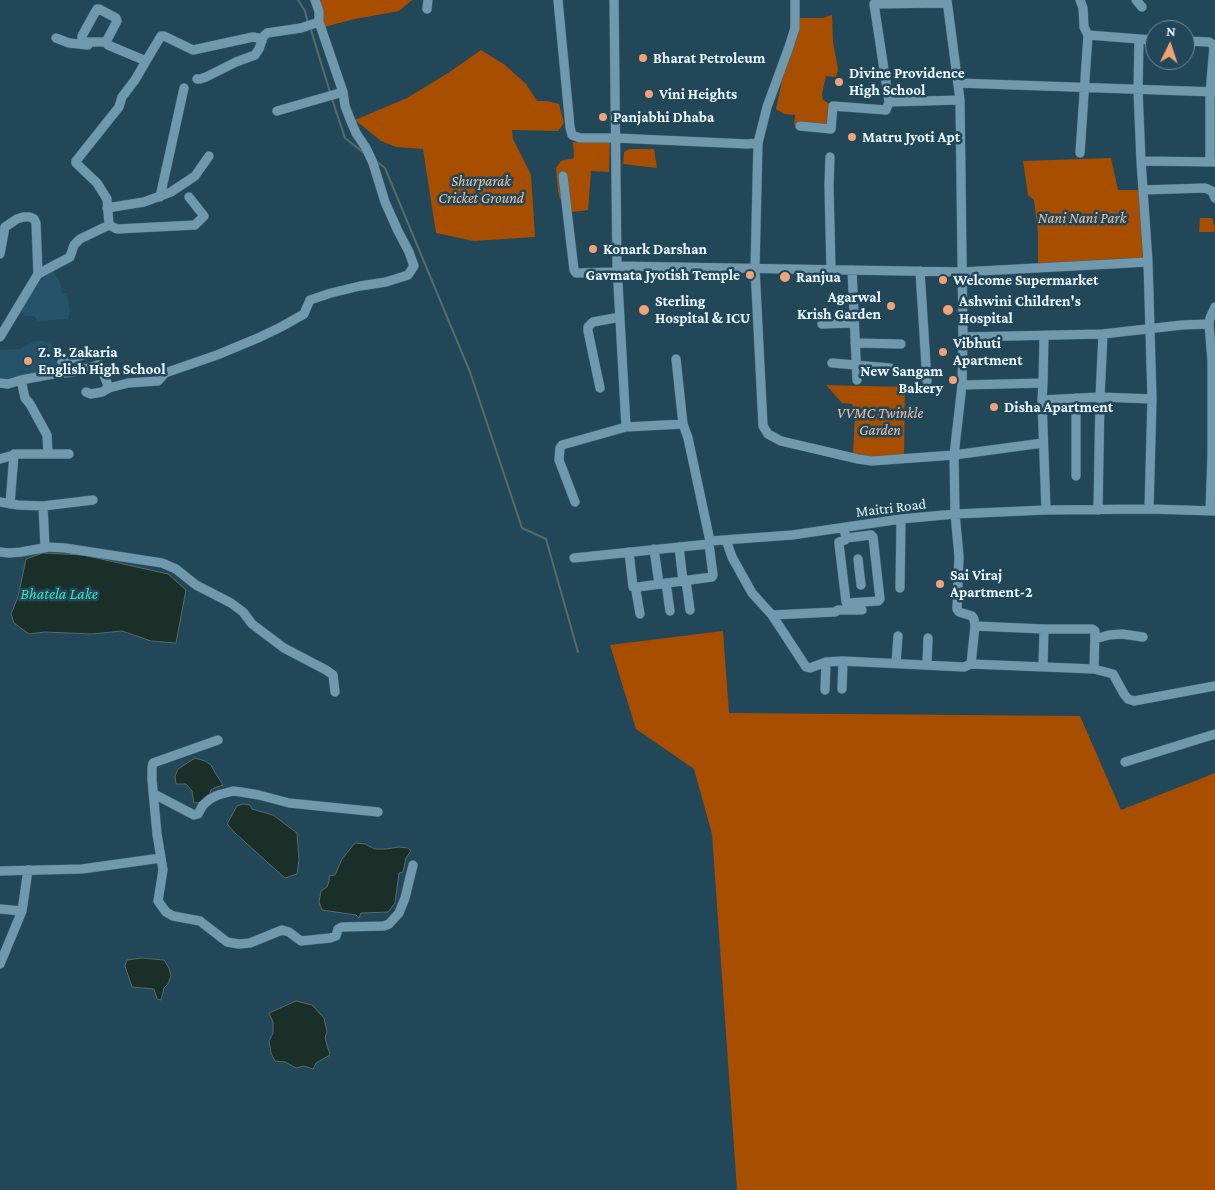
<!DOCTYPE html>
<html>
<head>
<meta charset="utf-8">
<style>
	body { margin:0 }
	#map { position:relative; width:1215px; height:1190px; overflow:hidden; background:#214759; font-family:"Crimson Pro",serif }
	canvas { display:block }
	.north { position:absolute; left:1145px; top:20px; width:50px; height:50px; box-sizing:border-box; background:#214759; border:1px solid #718d9b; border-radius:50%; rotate:4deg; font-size:14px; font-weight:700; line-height:20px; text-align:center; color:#eaf6fd }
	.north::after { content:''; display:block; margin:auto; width:18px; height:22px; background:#efa377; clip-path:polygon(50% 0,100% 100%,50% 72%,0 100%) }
</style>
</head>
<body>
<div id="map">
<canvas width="1215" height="1190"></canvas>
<div class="north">N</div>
</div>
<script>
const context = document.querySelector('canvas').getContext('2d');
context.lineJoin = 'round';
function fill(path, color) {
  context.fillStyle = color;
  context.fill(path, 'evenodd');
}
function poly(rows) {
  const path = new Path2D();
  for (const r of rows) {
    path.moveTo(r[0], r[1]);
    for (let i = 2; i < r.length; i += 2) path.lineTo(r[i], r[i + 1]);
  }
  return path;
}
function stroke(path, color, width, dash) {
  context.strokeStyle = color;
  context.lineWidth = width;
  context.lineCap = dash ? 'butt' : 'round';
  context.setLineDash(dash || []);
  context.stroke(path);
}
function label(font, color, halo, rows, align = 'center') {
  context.font = font + ' "Crimson Pro",serif';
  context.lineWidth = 5;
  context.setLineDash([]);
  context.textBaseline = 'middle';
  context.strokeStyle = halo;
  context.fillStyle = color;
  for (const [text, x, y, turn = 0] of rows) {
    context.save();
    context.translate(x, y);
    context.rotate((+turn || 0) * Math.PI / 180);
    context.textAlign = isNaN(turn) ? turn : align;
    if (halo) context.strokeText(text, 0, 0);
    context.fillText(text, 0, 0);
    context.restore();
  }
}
fill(poly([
	[51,270,60,281,62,293,67,293,70,312,68,319,38,321,34,316,25,316,20,310,40,281],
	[34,341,43,341,51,344,60,370,0,382,0,350,20,349]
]), '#255369');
fill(poly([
	[320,0,412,0,399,11,355,19,324,27,323,11],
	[832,15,833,42,838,69,836,77,826,76,822,94,823,100,833,106,831,129,794,125,795,115,784,114,776,109,789,47,799,18,823,18],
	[481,50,505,65,526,84,537,101,547,101,559,104,564,123,558,131,512,130,513,139,531,175,535,237,474,241,436,233,423,149,396,147,381,141,355,120,407,98,448,73],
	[573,142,610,143,609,172,591,171,588,210,564,213,563,201,560,199,558,191,556,168,561,161,574,158],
	[629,149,654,149,657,168,623,164,624,152],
	[1111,158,1118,190,1140,190,1143,260,1038,265,1038,234,1034,200,1028,195,1023,161],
	[1200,218,1212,218,1215,227,1215,230,1213,232,1199,232],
	[826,385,905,387,904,456,873,458,853,454,855,413,852,404,842,403],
	[723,631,729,713,1080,716,1121,810,1215,773,1215,1190,737,1190,712,834,694,769,636,729,610,645]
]), '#a74e00');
const water = poly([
	[43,553,83,555,168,574,186,590,176,643,151,641,122,631,92,634,45,632,29,634,14,623,11,614,18,597,26,559,43,553],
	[195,758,205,761,211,765,216,774,223,785,214,788,211,790,207,802,194,803,192,791,186,784,176,784,175,776,178,769,195,758],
	[243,804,250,805,252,809,273,815,297,833,299,860,297,874,285,878,277,871,235,833,227,824,237,806,243,804],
	[355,843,365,844,375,849,386,849,399,847,408,848,411,851,406,858,403,872,399,873,395,903,388,912,361,913,359,918,356,915,322,910,319,902,321,891,327,887,329,881,329,876,335,875,342,859,355,843],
	[141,958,164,960,169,968,171,976,168,984,164,988,161,1000,157,999,154,989,132,987,125,966,127,960,141,958],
	[296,1001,312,1005,324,1018,327,1032,325,1038,330,1055,316,1063,313,1069,304,1066,296,1068,285,1062,275,1061,271,1053,269,1041,273,1033,273,1022,269,1013,296,1001]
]);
fill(water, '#1a2f28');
stroke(water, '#586b68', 1);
stroke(poly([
	[298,0,305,11,308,23],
	[310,27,330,92],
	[332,99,345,138,364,153],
	[376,161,385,168,470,372,522,528,546,539,578,652]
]), '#586b68', 2);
const minor = poly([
	[558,0,570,127,572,135,580,138,616,138,747,144,758,143,767,107,789,47,795,28,795,0],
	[614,0,617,266,626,427,683,424,688,438,710,541],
	[947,0,960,100,963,337,962,385,954,455,955,514,959,556,957,609,959,612,972,616,974,619,975,626,971,664],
	[1080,0,1083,8,1084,27,1088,35],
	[1136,0,1142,7],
	[427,9,428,0],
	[56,38,69,43,88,45],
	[1185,41,1209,42,1212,44,1214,47,1210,93,1210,161],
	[146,61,161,36,164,36,193,50,253,37,258,38,262,41],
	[197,79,200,79,206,77,236,62,255,55,259,49,263,37,267,33,301,28,319,22],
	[958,83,1215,92],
	[889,102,874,4,947,3],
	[277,111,343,92],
	[800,126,831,129,833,106,886,110,889,102,960,100],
	[758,143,755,268,763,426,768,434,781,441,858,459,872,461,954,455,1043,443],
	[1080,153,1088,35,1139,39],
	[830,157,829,186,831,270],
	[1141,161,1215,162],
	[563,176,574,270,576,273,617,272],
	[1143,190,1205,188,1212,191,1215,198],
	[160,197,184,88],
	[107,208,144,202,171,192,195,176,209,156],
	[109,225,117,229,195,225,204,216,189,197],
	[0,254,5,227,17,219,23,217,30,217,34,219,36,223,38,274],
	[1148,262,1152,399,1149,509],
	[617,266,962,272,1148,262,1141,161,1138,90,1139,39,1155,40],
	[852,270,857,380],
	[920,271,927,381],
	[822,324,854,323],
	[1044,336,1043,383,1042,400,1046,510],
	[0,337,38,274,70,257,74,245,80,239,109,225,107,199,97,183,76,163,76,161,119,107,122,97,135,80,146,61,108,45,106,42,87,42,83,41,82,39,82,36,93,16,97,9,99,9,116,18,117,21,106,42],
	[963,337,1103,334,1182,325,1209,324],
	[855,343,901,344],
	[676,359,683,424],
	[62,362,89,353],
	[832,363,890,368],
	[21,380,25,398,30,404,47,435,48,454],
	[0,383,8,384,21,380,53,374,74,372,98,365,100,365,109,388],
	[962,385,1043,383],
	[600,388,588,331,588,327,593,322,620,317],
	[86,392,91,394,102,392,109,388,128,383,158,381,165,373,217,355,258,338,281,327,304,314,306,309,310,300,331,293,360,286,386,282,408,275,414,266,409,252,398,231,385,202,373,163,366,148,356,133,350,119,345,106,343,92,319,22,319,11,315,0],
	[1042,400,1100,397,1152,399],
	[0,459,17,454,69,454],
	[1076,476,1076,398],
	[0,502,18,505,43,506,93,500],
	[575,502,559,460,560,448,562,445,626,427],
	[10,504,14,454],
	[43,506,45,547],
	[1098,510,1100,397,1103,334],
	[1210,511,1212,454,1212,361,1209,324,1210,318,1215,307],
	[844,528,846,538,871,535,873,537,880,599,878,601,849,603,846,602,839,544,839,542,845,540,846,538],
	[726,540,732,557,752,593,772,615,806,667,810,668,826,662,843,661,964,667,971,664,1094,669,1095,631,1092,629,1044,629,975,626],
	[679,547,683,581],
	[654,549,659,584],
	[0,552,9,553,21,552,49,547,65,548,162,563,176,569,196,585,231,603,243,612,252,624,284,648,326,670,333,675,335,692],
	[629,552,633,587,637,589],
	[574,558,709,544,710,541,792,535,901,519,955,514,1046,510,1149,509,1215,511],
	[858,559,861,585],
	[686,581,690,610],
	[666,583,670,611],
	[900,588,901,519],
	[640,614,636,591,638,587,712,577,713,575,709,544],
	[772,615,835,612,838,610,862,610],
	[1095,639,1109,635,1122,634,1143,637],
	[896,663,898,636],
	[927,664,928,638],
	[1043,667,1044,629],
	[1094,669,1113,674,1124,694,1128,699,1134,701,1215,686],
	[842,689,843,661],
	[825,690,826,662],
	[218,740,153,763,152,768,152,780,157,834,163,870,158,901,166,912,173,916,200,921,227,942,239,944,250,943,282,930,289,932,301,941,330,938,336,936,338,929,342,927,384,926,389,924,399,913,405,898,413,865],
	[1125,762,1215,734],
	[154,794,194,815,198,814,203,805,210,799,218,795,233,791,241,792,259,795,289,803,378,812],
	[0,871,82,869,161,858],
	[0,909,22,911],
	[0,964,22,911,28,870]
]);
stroke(minor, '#446573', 10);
stroke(minor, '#7199ad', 9);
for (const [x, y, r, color] of [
	[643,58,5,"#efa377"],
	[839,82,5,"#efa377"],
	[649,94,5,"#efa377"],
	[603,117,5,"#efa377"],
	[852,137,5,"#efa377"],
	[593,249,5,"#efa377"],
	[750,275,5,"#efa377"],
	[785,277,6,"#efa377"],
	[943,280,5,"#efa377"],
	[891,306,5,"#efa377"],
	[644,310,6,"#efa377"],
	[948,310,6,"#efa377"],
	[943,352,5,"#efa377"],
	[28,361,5,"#efa377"],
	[953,380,5,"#efa377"],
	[994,407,5,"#efa377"],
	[940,584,5,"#efa377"]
]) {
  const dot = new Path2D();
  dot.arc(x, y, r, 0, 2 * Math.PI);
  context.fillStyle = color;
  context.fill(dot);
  stroke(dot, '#214759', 2);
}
label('bold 15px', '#eaf6fd', '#214759', [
	["Bharat Petroleum",653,58],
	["Divine Providence",849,73],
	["High School",849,90],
	["Vini Heights",659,94],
	["Panjabhi Dhaba",613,117],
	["Matru Jyoti Apt",862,137],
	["Konark Darshan",603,249],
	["Gavmata Jyotish Temple",740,275,"right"],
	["Ranjua",796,277],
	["Welcome Supermarket",953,280],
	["Agarwal",881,297,"right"],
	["Krish Garden",881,314,"right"],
	["Sterling",655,301],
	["Hospital & ICU",655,318],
	["Ashwini Children's",959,301],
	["Hospital",959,318],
	["Vibhuti",953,343],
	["Apartment",953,360],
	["Z. B. Zakaria",38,352],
	["English High School",38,369],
	["New Sangam",943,371,"right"],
	["Bakery",943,388,"right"],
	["Disha Apartment",1004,407],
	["Sai Viraj",950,575],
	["Apartment-2",950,592]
], 'left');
label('italic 15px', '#f2bea1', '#214759', [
	["Shurparak",481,181],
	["Cricket Ground",481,198],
	["Nani Nani Park",1082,218],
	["VVMC Twinkle",880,413],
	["Garden",880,430]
]);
label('15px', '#eaf6fd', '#214759', [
	["Maitri Road",891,508,-7]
]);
label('italic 16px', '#42dfb5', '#214759', [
	["Bhatela Lake",59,594]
]);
</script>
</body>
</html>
